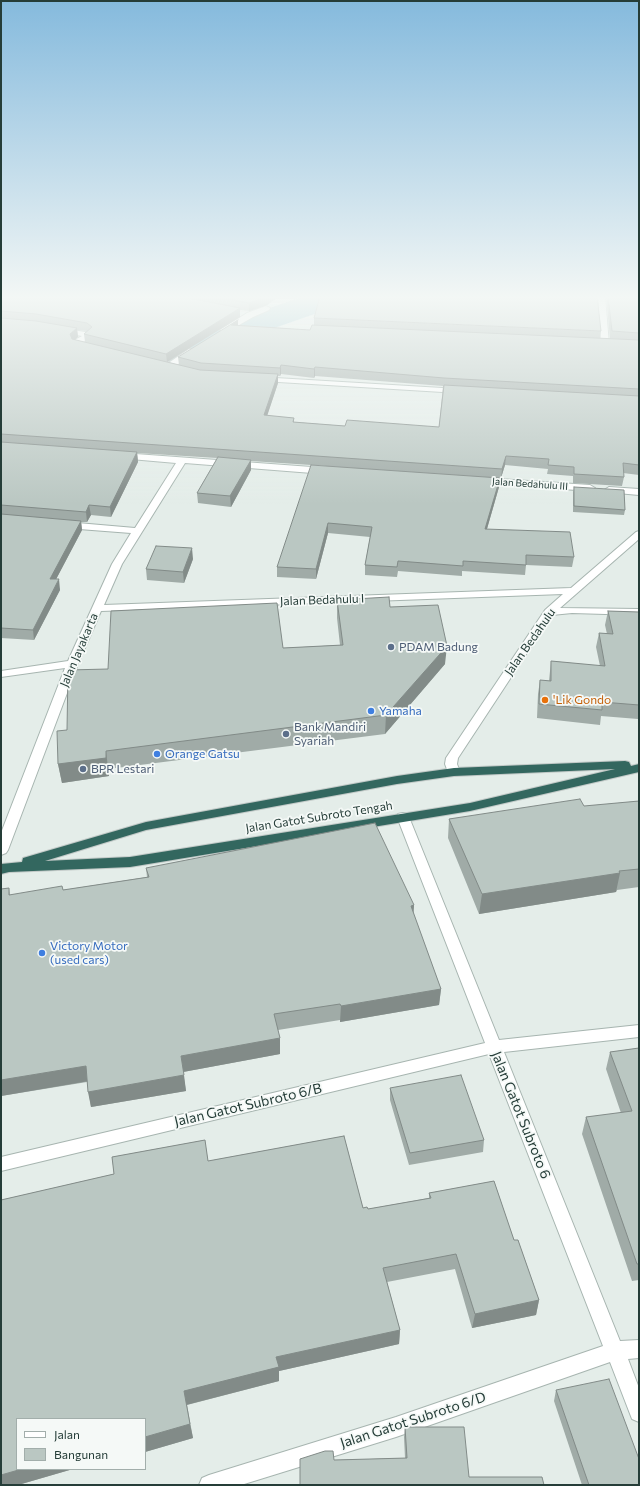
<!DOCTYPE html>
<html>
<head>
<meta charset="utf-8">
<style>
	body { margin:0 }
	#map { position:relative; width:640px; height:1486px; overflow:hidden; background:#e4ede9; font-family:Commissioner,sans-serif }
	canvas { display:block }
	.frame { position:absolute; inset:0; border:2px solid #253d38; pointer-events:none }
	.legend { position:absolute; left:16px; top:1418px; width:130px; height:52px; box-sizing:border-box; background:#f5f9f7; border:1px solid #a2aeab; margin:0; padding:5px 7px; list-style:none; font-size:12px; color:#253d38 }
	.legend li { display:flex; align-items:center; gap:8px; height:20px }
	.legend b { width:20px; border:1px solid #a2aeab }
</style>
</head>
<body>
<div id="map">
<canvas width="640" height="1486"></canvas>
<div class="frame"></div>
<ul class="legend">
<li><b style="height:5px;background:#fff"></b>Jalan</li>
<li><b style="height:11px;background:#bac7c2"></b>Bangunan</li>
</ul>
</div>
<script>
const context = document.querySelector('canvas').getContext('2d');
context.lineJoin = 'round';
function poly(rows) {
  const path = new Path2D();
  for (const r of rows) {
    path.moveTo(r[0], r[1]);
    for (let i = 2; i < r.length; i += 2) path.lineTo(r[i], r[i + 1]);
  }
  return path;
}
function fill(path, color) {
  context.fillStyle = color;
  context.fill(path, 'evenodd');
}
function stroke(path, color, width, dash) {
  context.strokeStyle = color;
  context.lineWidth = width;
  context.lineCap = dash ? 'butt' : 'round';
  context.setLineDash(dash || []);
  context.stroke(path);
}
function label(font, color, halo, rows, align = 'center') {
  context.font = font + ' Commissioner,sans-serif';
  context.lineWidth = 3.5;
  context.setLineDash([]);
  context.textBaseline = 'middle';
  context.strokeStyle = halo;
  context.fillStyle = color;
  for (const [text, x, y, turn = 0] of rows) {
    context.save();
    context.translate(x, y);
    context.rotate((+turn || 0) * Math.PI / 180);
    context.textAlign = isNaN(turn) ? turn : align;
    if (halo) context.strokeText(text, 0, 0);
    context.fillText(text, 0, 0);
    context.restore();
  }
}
fill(poly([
	[305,296,351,296,346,303,240,340,196,372,184,376,172,372,166,365,172,358,216,326,305,296]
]), '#91c2cd');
const minor = poly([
	[598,296,605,296,609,344,605,346,601,344,598,296],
	[266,306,270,308,269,310,253,317,227,332,224,332,220,330,247,313,266,306],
	[59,328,92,333,92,337,82,343,89,347,85,349,73,345,73,341,82,336,59,332,59,328],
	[189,349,195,349,196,351,173,368,167,368,167,364,189,349],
	[259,377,459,389,463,391,459,393,262,381,258,379,259,377],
	[122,453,325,468,329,471,325,474,185,463,122,564,104,605,571,588,636,532,639,531,639,539,560,608,639,609,639,615,572,613,552,615,458,758,457,764,460,772,458,775,454,776,450,775,448,772,445,764,446,758,545,610,563,594,101,611,78,664,8,850,6,853,1,855,1,833,65,668,1,677,1,671,68,661,112,564,131,533,66,528,61,525,66,522,135,528,176,463,119,458,118,456,119,454,122,453],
	[483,478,590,485,595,488,590,491,480,483,478,481,483,478],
	[609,487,639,489,639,495,606,492,604,490,609,487],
	[403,813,408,814,409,817,499,1040,639,1025,639,1037,504,1052,620,1341,639,1340,639,1358,628,1359,639,1388,639,1422,632,1419,610,1362,396,1437,241,1485,199,1485,202,1478,209,1475,396,1417,603,1346,489,1054,1,1171,1,1157,485,1043,397,817,398,814,403,813]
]);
const highway = poly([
	[625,761,629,762,631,766,639,764,639,772,470,811,130,867,9,872,1,874,1,864,22,862,23,858,146,822,397,776,454,768,625,761],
	[615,769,470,803,130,857,45,861,146,830,397,784,454,776,615,769]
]);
stroke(minor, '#a7b5b0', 2);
stroke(highway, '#c2c9c7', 2);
fill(minor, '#fff');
fill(highway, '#33675f');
fill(poly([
	[1,296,279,296,267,305,249,311,240,310,240,317,168,362,179,365,178,357,238,325,310,330,314,325,314,318,601,331,600,338,610,339,606,296,639,296,639,475,623,473,624,477,622,486,573,483,573,476,547,474,548,469,505,465,501,478,500,478,499,487,487,529,574,557,572,567,526,565,525,575,462,571,462,576,398,571,397,577,365,575,365,565,370,537,328,533,316,579,277,577,277,567,326,466,251,461,251,470,231,507,198,503,197,493,217,458,137,453,138,462,111,517,91,515,87,522,81,522,82,530,56,579,60,590,34,640,1,638],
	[77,330,87,331,84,334,85,342,75,340,78,337],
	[281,374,314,378,315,376,443,386,439,427,345,426,294,422,294,418,267,416,278,383,278,376,280,376],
	[574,487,625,510,624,515,573,512,573,492],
	[193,559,184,583,147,580,146,569],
	[337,600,390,607,445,664,385,734,108,769,109,776,62,783,58,764,67,730,108,669,283,648,340,645,337,618],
	[608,611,639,612,638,719,601,716,600,725,537,718,538,694,540,680,549,681,551,661,600,666,596,647,599,633,607,634,605,625],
	[639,801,639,887,617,890,616,892,479,914,448,838,449,819],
	[146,868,414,905,413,913,441,989,439,1005,340,1022,340,1020,278,1030,280,1054,183,1072,186,1091,91,1107,87,1082,1,1096,1,889,9,888,10,895,63,890,147,877],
	[639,1048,639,1280,632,1281,582,1134,586,1117,621,1113,606,1069,610,1052],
	[390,1088,484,1140,483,1152,409,1165,390,1100],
	[344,1136,363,1208,367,1207,368,1209,429,1198,429,1193,494,1181,514,1240,518,1240,539,1300,536,1315,472,1328,455,1269,387,1282,400,1330,399,1344,279,1371,279,1381,187,1405,193,1438,145,1452,145,1419,17,1419,17,1469,73,1469,18,1485,1,1485,1,1200,114,1174,112,1157,205,1140,208,1161],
	[556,1390,639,1485,582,1485,554,1401],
	[405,1427,469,1477,300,1485,334,1460,405,1458,404,1437]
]), '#a0aba7');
fill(poly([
	[268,296,279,296,267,305,249,311,249,303],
	[240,308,240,317,167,362,166,354],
	[238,320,238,328,231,325],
	[77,328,78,337,72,342,70,334],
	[281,365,281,374,280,376,280,368],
	[315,367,315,376,314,378,314,369],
	[278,374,278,383,264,425,264,415],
	[137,452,138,462,111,517,110,507],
	[506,456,505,465,501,478,502,469],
	[251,460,251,470,231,507,230,496],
	[500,478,499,487,484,539,485,529],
	[89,505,91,515,87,522,86,512],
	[81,521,82,530,51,589,50,579],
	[328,523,328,533,316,579,316,569],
	[192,548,193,559,184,583,183,572],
	[59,579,60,590,34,640,33,630],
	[447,646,445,664,385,734,386,715],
	[106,751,109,776,62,783,58,764],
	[620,873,616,892,479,914,482,894],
	[414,905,413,921,411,906],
	[441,989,439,1005,340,1022,341,1006],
	[280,1038,280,1054,183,1072,181,1056],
	[86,1066,89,1081,1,1096,1,1080],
	[184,1075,186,1091,91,1107,88,1092],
	[539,1300,536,1315,472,1328,475,1314],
	[400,1330,399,1344,279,1371,279,1381,186,1405,184,1391,276,1357],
	[190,1424,193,1438,145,1452,145,1437],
	[22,1469,73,1469,18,1485,1,1485,1,1475]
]), '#828b88');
const building = poly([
	[1,296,178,296,240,308,166,354,84,334,92,327,87,323,36,314,1,311,1,296],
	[212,296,268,296,267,297,249,303,212,296],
	[320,296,597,296,601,331,314,318,320,296],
	[608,296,639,296,639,333,612,331,608,296],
	[1,318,36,321,77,328,70,334,72,339,200,370,278,374,264,415,294,418,293,422,345,426,347,420,439,427,444,385,639,396,639,465,623,463,624,477,574,474,574,467,548,465,549,459,506,456,502,469,1,434,1,318],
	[238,320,231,325,310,330,312,325,639,340,639,389,444,378,315,367,314,369,281,365,280,368,201,363,178,357,238,320],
	[1,442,137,452,110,507,89,505,86,512,1,505,1,442],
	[218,457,251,460,230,496,197,493,218,457],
	[311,465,500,478,485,529,570,532,574,557,526,555,526,565,463,561,463,566,398,561,397,567,365,565,372,527,328,523,316,569,277,567,311,465],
	[574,487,624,490,625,510,574,506,574,487],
	[1,514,81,521,50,579,59,579,33,630,1,628,1,514],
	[156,546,192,548,183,572,146,569,156,546],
	[389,597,390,607,438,605,447,646,386,715,106,751,106,758,58,764,57,731,67,730,68,670,108,669,111,611,277,603,283,648,343,645,337,600,389,597],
	[608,611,639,612,639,705,602,702,602,710,539,704,540,680,551,681,551,661,605,666,599,633,613,634,608,611],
	[580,799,584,806,639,801,639,869,619,871,620,873,482,894,449,819,580,799],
	[375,823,414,905,411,906,441,989,341,1006,340,1004,274,1014,280,1038,181,1056,184,1075,88,1092,86,1066,1,1080,1,889,9,888,9,895,62,886,63,890,149,877,146,868,375,823],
	[639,1048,639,1264,637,1264,586,1117,632,1111,610,1052,639,1048],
	[461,1075,484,1140,410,1153,390,1088,461,1075],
	[344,1136,363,1208,367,1207,368,1209,431,1198,429,1193,494,1181,514,1240,518,1240,539,1300,475,1314,456,1254,383,1268,400,1330,276,1357,279,1367,184,1391,190,1424,145,1437,145,1419,17,1419,17,1469,22,1469,1,1475,1,1200,114,1174,112,1157,205,1140,208,1161,344,1136],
	[609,1379,639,1459,639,1485,589,1485,556,1390,609,1379],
	[405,1427,464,1427,469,1477,542,1477,544,1485,300,1485,300,1459,325,1451,333,1451,334,1460,407,1458,405,1427]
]);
fill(building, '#bac7c2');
stroke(building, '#828b88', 1);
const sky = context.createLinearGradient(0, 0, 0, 504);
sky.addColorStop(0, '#85badd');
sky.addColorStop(0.59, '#f3f7f5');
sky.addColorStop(1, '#f3f7f500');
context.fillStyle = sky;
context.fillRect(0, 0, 640, 504);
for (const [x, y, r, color] of [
	[391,647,4,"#5c6f8a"],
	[545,700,4,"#e8710a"],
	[371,711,4,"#3f7fe0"],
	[286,734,4,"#5c6f8a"],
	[157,754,4,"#3f7fe0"],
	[83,769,4,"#5c6f8a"],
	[42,953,4,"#3f7fe0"]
]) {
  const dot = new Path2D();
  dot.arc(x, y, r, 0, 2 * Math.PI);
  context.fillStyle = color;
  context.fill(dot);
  stroke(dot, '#f5f9f7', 1.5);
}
label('10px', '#253d38', '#f5f9f7', [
	["Jalan Bedahulu III",530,484,4]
]);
label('12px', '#253d38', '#f5f9f7', [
	["Jalan Bedahulu I",322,600,-2],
	["Jalan Bedahulu",530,642,-55],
	["Jalan Jayakarta",79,650,-67],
	["Jalan Gatot Subroto Tengah",319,817,-9]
]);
label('12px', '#4e5e75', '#f5f9f7', [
	["PDAM Badung",399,647],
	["Bank Mandiri",294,727],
	["Syariah",294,741],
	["BPR Lestari",91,769]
], 'left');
label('12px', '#c56008', '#f5f9f7', [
	["'Lik Gondo",553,700]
], 'left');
label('12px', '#366cbe', '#f5f9f7', [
	["Yamaha",379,711],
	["Orange Gatsu",165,754],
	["Victory Motor",50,946],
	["(used cars)",50,960]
], 'left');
label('14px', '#253d38', '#f5f9f7', [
	["Jalan Gatot Subroto 6/B",248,1105,-13],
	["Jalan Gatot Subroto 6",521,1115,68],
	["Jalan Gatot Subroto 6/D",413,1420,-18]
]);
</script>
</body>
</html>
